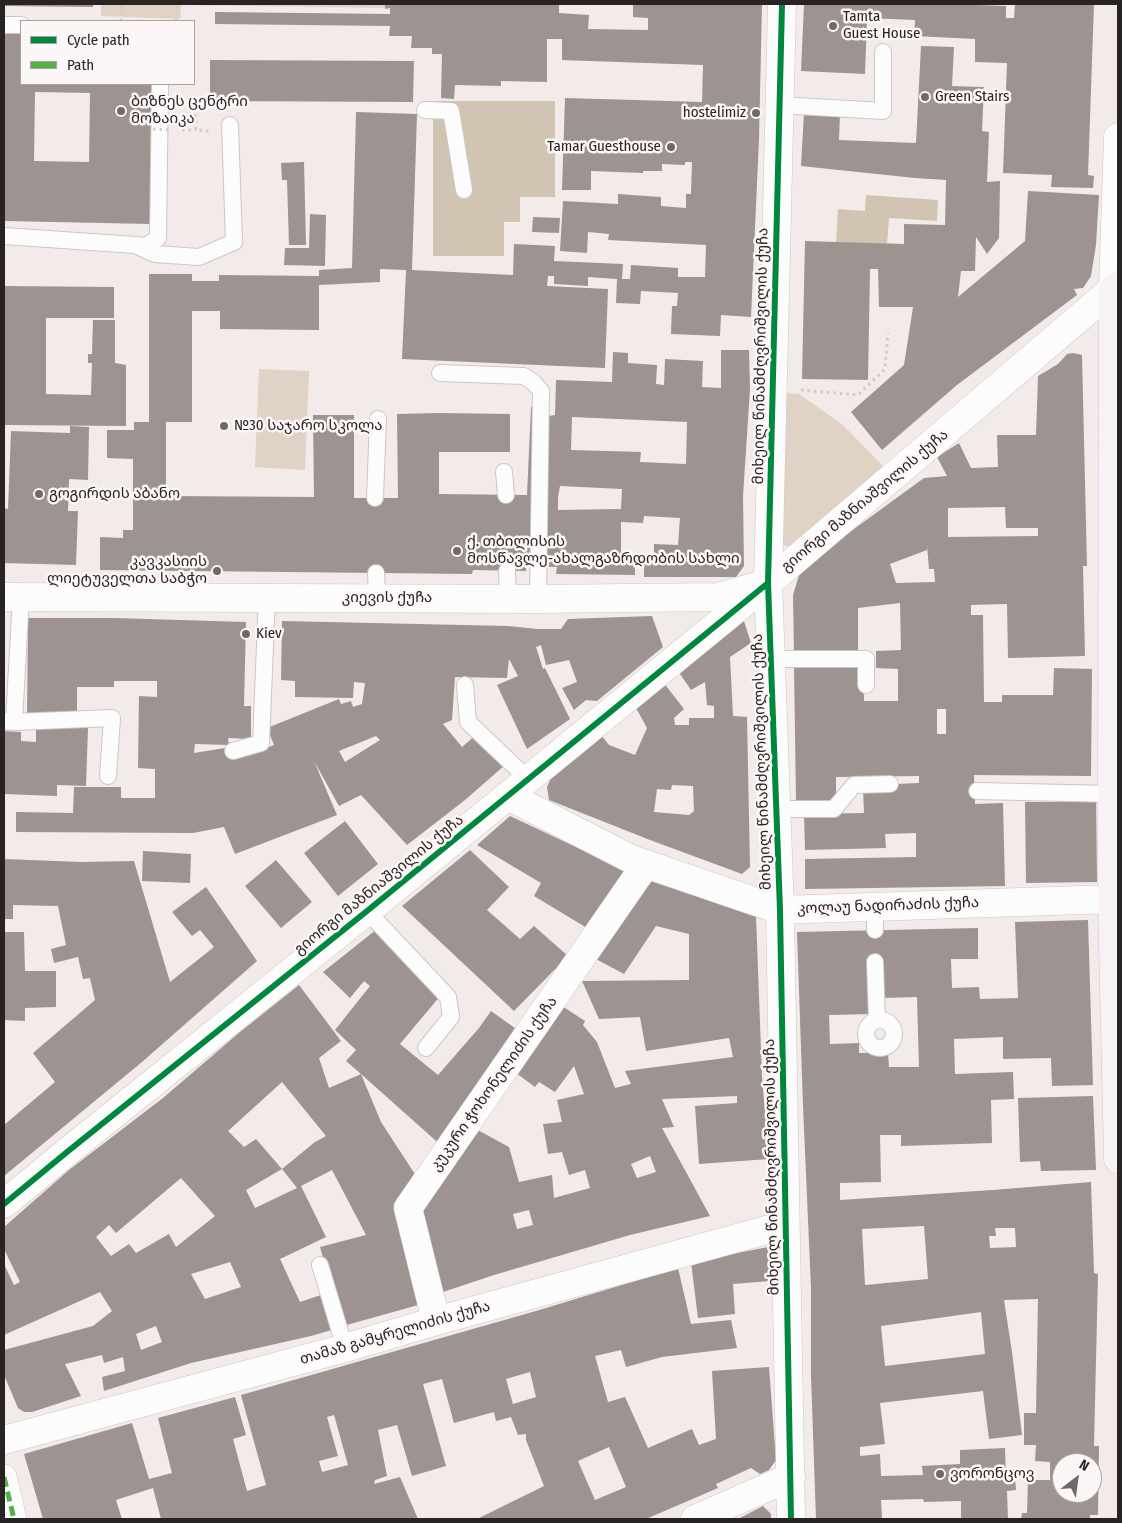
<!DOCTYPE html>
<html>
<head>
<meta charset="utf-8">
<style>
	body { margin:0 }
	#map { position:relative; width:1122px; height:1523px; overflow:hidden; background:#f3eaea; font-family:"Fira Sans Condensed",sans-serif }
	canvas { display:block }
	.frame { position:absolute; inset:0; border:5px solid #292323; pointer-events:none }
	.legend { position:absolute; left:20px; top:20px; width:175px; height:65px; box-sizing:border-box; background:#fdf6f6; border:1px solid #a8a2a2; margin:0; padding:6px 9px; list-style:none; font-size:15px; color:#292323 }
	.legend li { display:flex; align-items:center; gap:10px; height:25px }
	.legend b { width:25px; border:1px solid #a8a2a2 }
	.north { position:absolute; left:1052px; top:1453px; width:50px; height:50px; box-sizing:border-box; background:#fdf6f6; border:1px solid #a8a2a2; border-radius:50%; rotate:30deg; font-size:14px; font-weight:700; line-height:20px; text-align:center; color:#292323 }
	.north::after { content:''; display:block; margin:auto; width:18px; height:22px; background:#706969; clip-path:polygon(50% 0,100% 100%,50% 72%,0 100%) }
</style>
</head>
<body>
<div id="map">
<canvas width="1122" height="1523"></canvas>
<div class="frame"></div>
<ul class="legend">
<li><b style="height:6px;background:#00873e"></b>Cycle path</li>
<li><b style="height:6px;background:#56b245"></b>Path</li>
</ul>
<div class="north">N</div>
</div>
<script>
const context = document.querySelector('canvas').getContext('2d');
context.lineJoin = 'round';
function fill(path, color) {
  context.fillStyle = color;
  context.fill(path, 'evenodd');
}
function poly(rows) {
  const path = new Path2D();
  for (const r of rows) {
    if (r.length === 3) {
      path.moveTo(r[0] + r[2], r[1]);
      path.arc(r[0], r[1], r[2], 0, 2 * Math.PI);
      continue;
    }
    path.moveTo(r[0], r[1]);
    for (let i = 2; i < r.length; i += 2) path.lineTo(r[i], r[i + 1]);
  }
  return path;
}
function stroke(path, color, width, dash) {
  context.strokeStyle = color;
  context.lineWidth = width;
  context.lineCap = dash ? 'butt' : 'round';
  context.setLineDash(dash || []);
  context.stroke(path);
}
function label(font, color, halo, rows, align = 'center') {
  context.font = font + ' "Fira Sans Condensed","Noto Sans Georgian",sans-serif';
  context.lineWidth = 5;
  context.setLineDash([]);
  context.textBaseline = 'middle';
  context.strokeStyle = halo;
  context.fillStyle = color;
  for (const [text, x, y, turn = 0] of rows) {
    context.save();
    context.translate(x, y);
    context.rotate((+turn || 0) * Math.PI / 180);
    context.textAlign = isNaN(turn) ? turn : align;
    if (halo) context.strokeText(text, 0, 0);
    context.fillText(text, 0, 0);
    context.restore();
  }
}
fill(poly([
	[101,4,559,4,559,13,390,8,181,5,180,19,101,16],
	[259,369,309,371,305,470,255,467],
	[782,393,799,394,843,425,886,469,793,547,782,545]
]), '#e0d3c5');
fill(poly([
	[433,101,555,101,555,197,520,197,520,222,504,222,504,256,433,256],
	[866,195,938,200,937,221,889,218,887,245,836,242,838,209,865,211]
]), '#d2c4b2');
fill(poly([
	[4,4,93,4,93,7,4,6],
	[385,4,559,4,559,13,589,15,588,29,648,30,648,18,633,17,633,4,762,4,759,139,751,317,721,315,720,336,671,334,672,306,677,306,678,293,641,291,640,304,616,303,617,279,588,277,588,286,554,284,554,276,548,276,547,286,608,289,605,368,402,359,406,270,380,269,380,282,319,285,319,330,220,329,220,311,192,311,192,422,166,422,166,496,314,497,313,415,354,415,354,498,398,498,397,414,439,413,510,414,510,452,439,452,439,494,527,495,531,407,541,407,549,416,555,415,556,380,612,382,613,352,628,353,628,363,657,365,656,384,664,385,665,359,703,361,702,387,721,388,721,350,749,350,750,389,743,496,744,566,736,577,644,577,644,554,654,555,654,544,678,545,680,518,644,516,643,523,621,522,621,563,635,564,635,575,556,574,557,567,526,566,526,571,473,570,472,574,100,570,100,537,123,538,123,530,133,530,133,459,107,458,107,430,134,430,134,422,149,422,149,274,192,274,192,281,219,281,219,275,319,276,319,270,352,268,356,112,417,114,412,270,513,275,514,244,555,246,554,261,623,264,622,279,630,279,631,265,678,268,678,277,705,277,706,245,608,240,609,234,588,232,587,253,560,251,563,201,618,204,618,194,661,197,661,206,686,208,686,194,691,194,692,162,685,162,685,165,662,164,662,171,643,171,643,173,591,171,591,190,562,190,565,98,702,102,703,65,562,60,562,39,547,39,547,82,501,81,501,86,455,85,454,99,441,98,442,54,432,54,432,48,411,48,412,36,389,36,390,26,215,24,215,12,390,14,390,8,385,9],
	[572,417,687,422,686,464,640,462,641,452,571,450],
	[560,486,622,489,621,509,558,510,558,497],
	[804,4,948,4,1006,6,1006,18,1014,18,1015,4,1094,4,1088,175,1094,176,1093,188,1051,187,1052,175,1003,173,1007,63,975,62,975,39,914,36,915,20,867,18,865,74,801,71],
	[4,32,21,33,21,84,154,84,151,224,4,221],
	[35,92,90,93,89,162,34,161],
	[921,46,954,47,952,86,984,87,982,131,989,132,987,182,1000,181,999,238,987,254,976,237,975,271,961,271,958,297,1025,241,1028,191,1099,195,1096,245,1091,276,1083,288,1074,289,1077,295,957,385,882,450,851,412,904,365,913,307,879,307,878,269,870,269,868,380,802,379,805,241,904,244,904,224,945,225,946,180,915,178,801,166,804,112,840,113,839,140,916,143],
	[210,60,414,61,413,102,210,101],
	[304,162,306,245,289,245,287,180,282,180,281,163],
	[310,214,326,215,325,266,284,265,285,248,309,248],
	[533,217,560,218,559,233,532,232],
	[4,286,114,287,114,318,46,318,46,394,91,395,92,363,88,363,88,354,92,354,93,320,115,320,115,363,126,365,126,426,4,425],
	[1073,353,1082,355,1087,566,1083,566,1085,656,1008,658,1007,604,971,605,971,615,983,615,984,702,1002,702,1002,695,1053,695,1054,668,1092,669,1091,776,974,775,975,804,1003,803,1005,886,805,889,805,859,916,857,916,833,885,834,886,848,805,850,804,814,864,813,863,788,896,784,919,783,919,776,836,777,836,801,796,802,794,666,863,666,864,701,898,701,898,669,876,668,876,651,901,650,900,603,858,608,858,653,794,653,793,595,800,572,832,545,924,478,947,476,937,457,959,443,971,468,998,467,997,435,1036,435,1038,376,1058,364,1067,354],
	[1005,507,1006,528,1038,528,1038,536,948,537,948,508],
	[927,545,929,569,934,569,935,582,896,583,890,564,927,550],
	[937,709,946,709,946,734,937,734],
	[70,426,89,427,88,480,69,479,68,511,78,511,76,565,4,563,4,508,8,509,11,431,70,433],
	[652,616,663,647,597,701,586,700,574,710,562,688,577,682,569,660,546,665,541,645,536,647,543,669,545,668,570,719,527,749,497,685,518,676,509,659,507,678,455,677,452,720,443,724,462,747,477,734,505,765,465,800,407,845,361,795,339,806,314,761,337,815,235,854,224,827,193,833,16,832,16,812,73,813,74,787,121,787,121,798,155,798,155,769,138,768,139,696,157,697,157,681,114,681,114,687,77,687,77,716,27,716,28,618,114,618,246,622,244,706,251,706,251,739,228,738,229,745,195,744,194,753,225,748,226,757,266,748,274,745,267,728,339,699,341,704,351,701,353,707,362,704,365,683,354,682,353,698,295,697,295,681,281,680,282,621,508,626,537,629,561,629,568,619],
	[376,736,380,740,345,762,339,751],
	[743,618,751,643,730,657,733,716,747,717,750,867,742,874,650,840,549,800,547,787,551,778,601,735,609,745,635,755,647,728,635,706,663,682,684,709,674,718,675,725,689,725,689,718,714,718,714,706,707,705,705,682,691,690,678,671],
	[672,785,693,786,694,811,689,815,654,812,657,789,671,790],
	[36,726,88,728,86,786,57,785,57,796,4,794,4,731,21,732,21,741,36,742],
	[1059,797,1096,797,1097,882,1026,883,1025,802,1059,802],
	[510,816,629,872,592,931,534,896,541,883,477,845],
	[345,821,378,864,338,896,304,853],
	[470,850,509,887,487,910,520,939,534,926,568,956,514,1011,402,906],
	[143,851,191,854,190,883,142,881],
	[4,859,81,862,134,861,170,982,214,947,200,930,192,936,172,912,206,887,257,961,142,1062,4,1176,4,1125,55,1082,33,1053,95,1000,90,978,83,979,78,957,54,963,51,949,66,945,58,906,13,905,13,919,4,919],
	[276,860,312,902,281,928,245,886],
	[644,879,756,915,762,1077,769,1159,699,1164,695,1106,737,1103,737,1096,662,1099,674,1127,662,1128,710,1216,630,1235,494,1275,443,1292,421,1213,474,1128,509,1147,519,1182,552,1175,554,1198,590,1188,585,1170,569,1175,562,1152,548,1154,543,1124,562,1122,557,1100,584,1094,574,1066,555,1092,539,1082,535,1087,512,1070,559,1004,585,1021,583,1025,597,1042,615,1088,631,1084,625,1071,733,1057,729,1038,646,1051,640,1017,599,1019,582,981,689,980,689,934,656,926,624,974,592,957],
	[650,1156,656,1172,637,1178,631,1164],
	[529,1210,533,1225,517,1229,513,1214],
	[1088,920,1093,1085,1052,1086,1051,1058,1003,1059,1003,1037,954,1039,955,1074,1013,1072,1014,1099,991,1100,992,1143,901,1146,901,1135,880,1135,881,1182,840,1183,840,1200,993,1190,1091,1182,1094,1273,1098,1274,1094,1446,1099,1446,1098,1515,1090,1515,1090,1519,1021,1519,1022,1513,1027,1513,1028,1480,1050,1480,1050,1462,1035,1461,1036,1445,1024,1445,1024,1413,1036,1413,1038,1299,1004,1300,1012,1352,1022,1435,989,1439,983,1391,880,1403,885,1444,860,1447,860,1456,880,1454,881,1476,923,1475,922,1466,960,1464,960,1450,1005,1448,1006,1479,1015,1479,1016,1490,1007,1491,1008,1519,961,1519,961,1501,924,1502,923,1499,881,1500,882,1519,816,1519,811,1376,811,1288,803,1106,797,932,978,928,978,959,951,959,952,988,979,987,980,999,1018,998,1015,922],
	[917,997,919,1067,889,1067,888,1053,859,1053,859,1043,830,1044,829,1015,873,1014,881,998],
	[924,1226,928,1279,865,1285,862,1229],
	[995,1228,1015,1228,1016,1247,990,1248,989,1236,996,1236],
	[981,1312,985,1354,885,1366,881,1326],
	[1062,1463,1092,1463,1092,1493,1062,1493],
	[377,929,441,995,400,1044,438,1075,479,1028,491,1011,519,1031,444,1148,361,1074,381,1122,422,1185,394,1203,396,1207,429,1302,343,1326,320,1247,366,1235,332,1170,301,1186,326,1237,280,1259,300,1302,324,1294,335,1329,311,1336,191,1363,104,1391,102,1377,125,1371,123,1357,104,1363,102,1355,65,1364,81,1396,32,1412,24,1412,18,1408,4,1375,4,1350,93,1326,112,1311,100,1292,4,1335,4,1264,14,1285,20,1282,4,1249,4,1227,69,1170,163,1098,240,1032,299,985,341,1041,319,1058,329,1088,361,1074,346,1061,356,1050,335,1030,370,986,364,981,350,998,323,972],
	[282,1082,326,1136,315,1142,282,1169,297,1188,255,1208,246,1190,282,1169,256,1139,244,1147,228,1131],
	[181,1178,215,1216,176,1247,169,1234,136,1253,129,1244,111,1256,96,1237,109,1225,116,1233],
	[230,1262,241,1287,205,1299,191,1274],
	[156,1326,162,1342,141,1350,136,1334],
	[4,932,24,932,25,971,56,971,56,1007,25,1008,25,1021,4,1020],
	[1093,1096,1096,1170,1041,1171,1040,1161,1020,1162,1018,1098],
	[768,1247,770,1281,733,1284,735,1314,698,1318,691,1262],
	[678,1268,691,1324,731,1320,737,1348,662,1357,626,1367,621,1350,595,1356,608,1402,625,1397,648,1448,692,1429,699,1445,716,1439,712,1371,769,1367,776,1460,769,1470,760,1474,751,1468,716,1484,718,1488,646,1519,477,1519,544,1486,526,1440,526,1434,518,1435,511,1417,496,1421,494,1412,454,1423,442,1379,423,1384,446,1466,412,1476,397,1425,378,1430,387,1476,375,1480,374,1484,400,1477,418,1519,161,1519,153,1488,116,1500,122,1519,43,1519,24,1454,132,1423,149,1479,172,1473,158,1418,235,1397,246,1435,233,1439,247,1491,266,1485,241,1395,536,1311],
	[530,1372,536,1397,513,1404,506,1379],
	[334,1415,348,1465,322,1472,319,1461,338,1456,327,1417],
	[609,1447,626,1487,595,1500,578,1461],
	[763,1506,771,1514,771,1519,738,1519]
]), '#9d9390');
const service = poly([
	[4,25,21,25],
	[779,105,883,111,883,52],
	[425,110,451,111,464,190],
	[4,236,135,245,155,254,199,257,234,242,230,125],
	[135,245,146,246,158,238,160,84],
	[440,373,524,376,533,382,541,391,538,599],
	[504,472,506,495],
	[375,498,378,419],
	[507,571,508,598],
	[376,573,377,598],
	[771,659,866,659,866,685],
	[465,685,468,722,528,779],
	[4,721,14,722,21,597],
	[14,722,112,718,108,776],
	[233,751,261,743,267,597],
	[977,791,1112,794],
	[776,809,834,809,854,785,890,784],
	[875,907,875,930],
	[367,911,448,997,451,1017,426,1048],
	[875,962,877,1020],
	[880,1034,14],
	[320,1265,345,1348]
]);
const pedestrian = poly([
	[4,1477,14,1519]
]);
const minor = poly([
	[782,4,768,583,780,910,791,1519],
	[1113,289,1118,137],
	[508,796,631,859,780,910,1112,899],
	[4,1204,67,1152,367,911,768,583],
	[436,1321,408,1208,646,864],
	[4,1440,345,1348,436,1321,770,1229,785,1226],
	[695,1519,791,1477]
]);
const secondary = poly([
	[4,597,538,599,718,597,768,583,1113,289]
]);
const primary = poly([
	[1118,285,1113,289,1112,794,1112,899,1118,1159]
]);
stroke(service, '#cdc6c6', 18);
stroke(pedestrian, '#cdc6c6', 26);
stroke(minor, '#cdc6c6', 29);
stroke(secondary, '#cdc6c6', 29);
stroke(primary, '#ccc8c8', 29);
stroke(poly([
	[121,21,122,4],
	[176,21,176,4],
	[181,116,196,116,196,130,209,131],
	[182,130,196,130],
	[801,390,858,395,885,369,888,333]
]), '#cfcccc', 3, [2.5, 4]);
stroke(service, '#fdfcfc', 16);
stroke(pedestrian, '#fdfcfc', 25);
stroke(minor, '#fdfcfc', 28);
stroke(secondary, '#fdfcfc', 28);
stroke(primary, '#f8f2f6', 28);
stroke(poly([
	[153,129,170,130]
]), '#cfcccc', 3, [2.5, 4]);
stroke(poly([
	[4,1477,14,1519]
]), '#56b245', 5, [10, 5]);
stroke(poly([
	[782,4,768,583,780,910,791,1519],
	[4,1204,67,1152,367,911,768,583]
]), '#00873e', 6);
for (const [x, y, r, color] of [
	[833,26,5,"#706969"],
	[925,97,5,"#706969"],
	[121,111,5,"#706969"],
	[756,113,5,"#706969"],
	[671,147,5,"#706969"],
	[224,426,5,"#706969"],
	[39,494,5,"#706969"],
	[457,551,5,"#706969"],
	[217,571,5,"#706969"],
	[246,634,5,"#706969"],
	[940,1474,5,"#706969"]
]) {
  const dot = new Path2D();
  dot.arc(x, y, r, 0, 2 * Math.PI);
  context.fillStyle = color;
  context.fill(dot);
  stroke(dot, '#fdf6f6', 2);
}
label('15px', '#292323', '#fdf6f6', [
	["Tamta",843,17],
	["Guest House",843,34],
	["Green Stairs",935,97],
	["ბიზნეს ცენტრი",131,102],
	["მოზაიკა",131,119],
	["hostelimiz",746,113,"right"],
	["Tamar Guesthouse",661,147,"right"],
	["№30 საჯარო სკოლა",234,426],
	["გოგირდის აბანო",49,494],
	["ქ. თბილისის",467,542],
	["მოსწავლე-ახალგაზრდობის სახლი",467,559],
	["კავკასიის",207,562,"right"],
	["ლიეტუველთა საბჭო",207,579,"right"],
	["Kiev",256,634],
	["ვორონცოვ",950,1474]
], 'left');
label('15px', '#292323', '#fdf6f6', [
	["მიხეილ წინამძღვრიშვილის ქუჩა",761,356,-89],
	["გიორგი მაზნიაშვილის ქუჩა",865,501,-40],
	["კიევის ქუჩა",387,598],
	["მიხეილ წინამძღვრიშვილის ქუჩა",762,762,-92],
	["გიორგი მაზნიაშვილის ქუჩა",379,885,-39],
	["კოლაუ ნადირაძის ქუჩა",888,906,-2],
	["კუკური ჭოხონელიძის ქუჩა",494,1084,-55],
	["მიხეილ წინამძღვრიშვილის ქუჩა",772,1167,-91],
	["თამაზ გამყრელიძის ქუჩა",395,1333,-16]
]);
</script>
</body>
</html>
